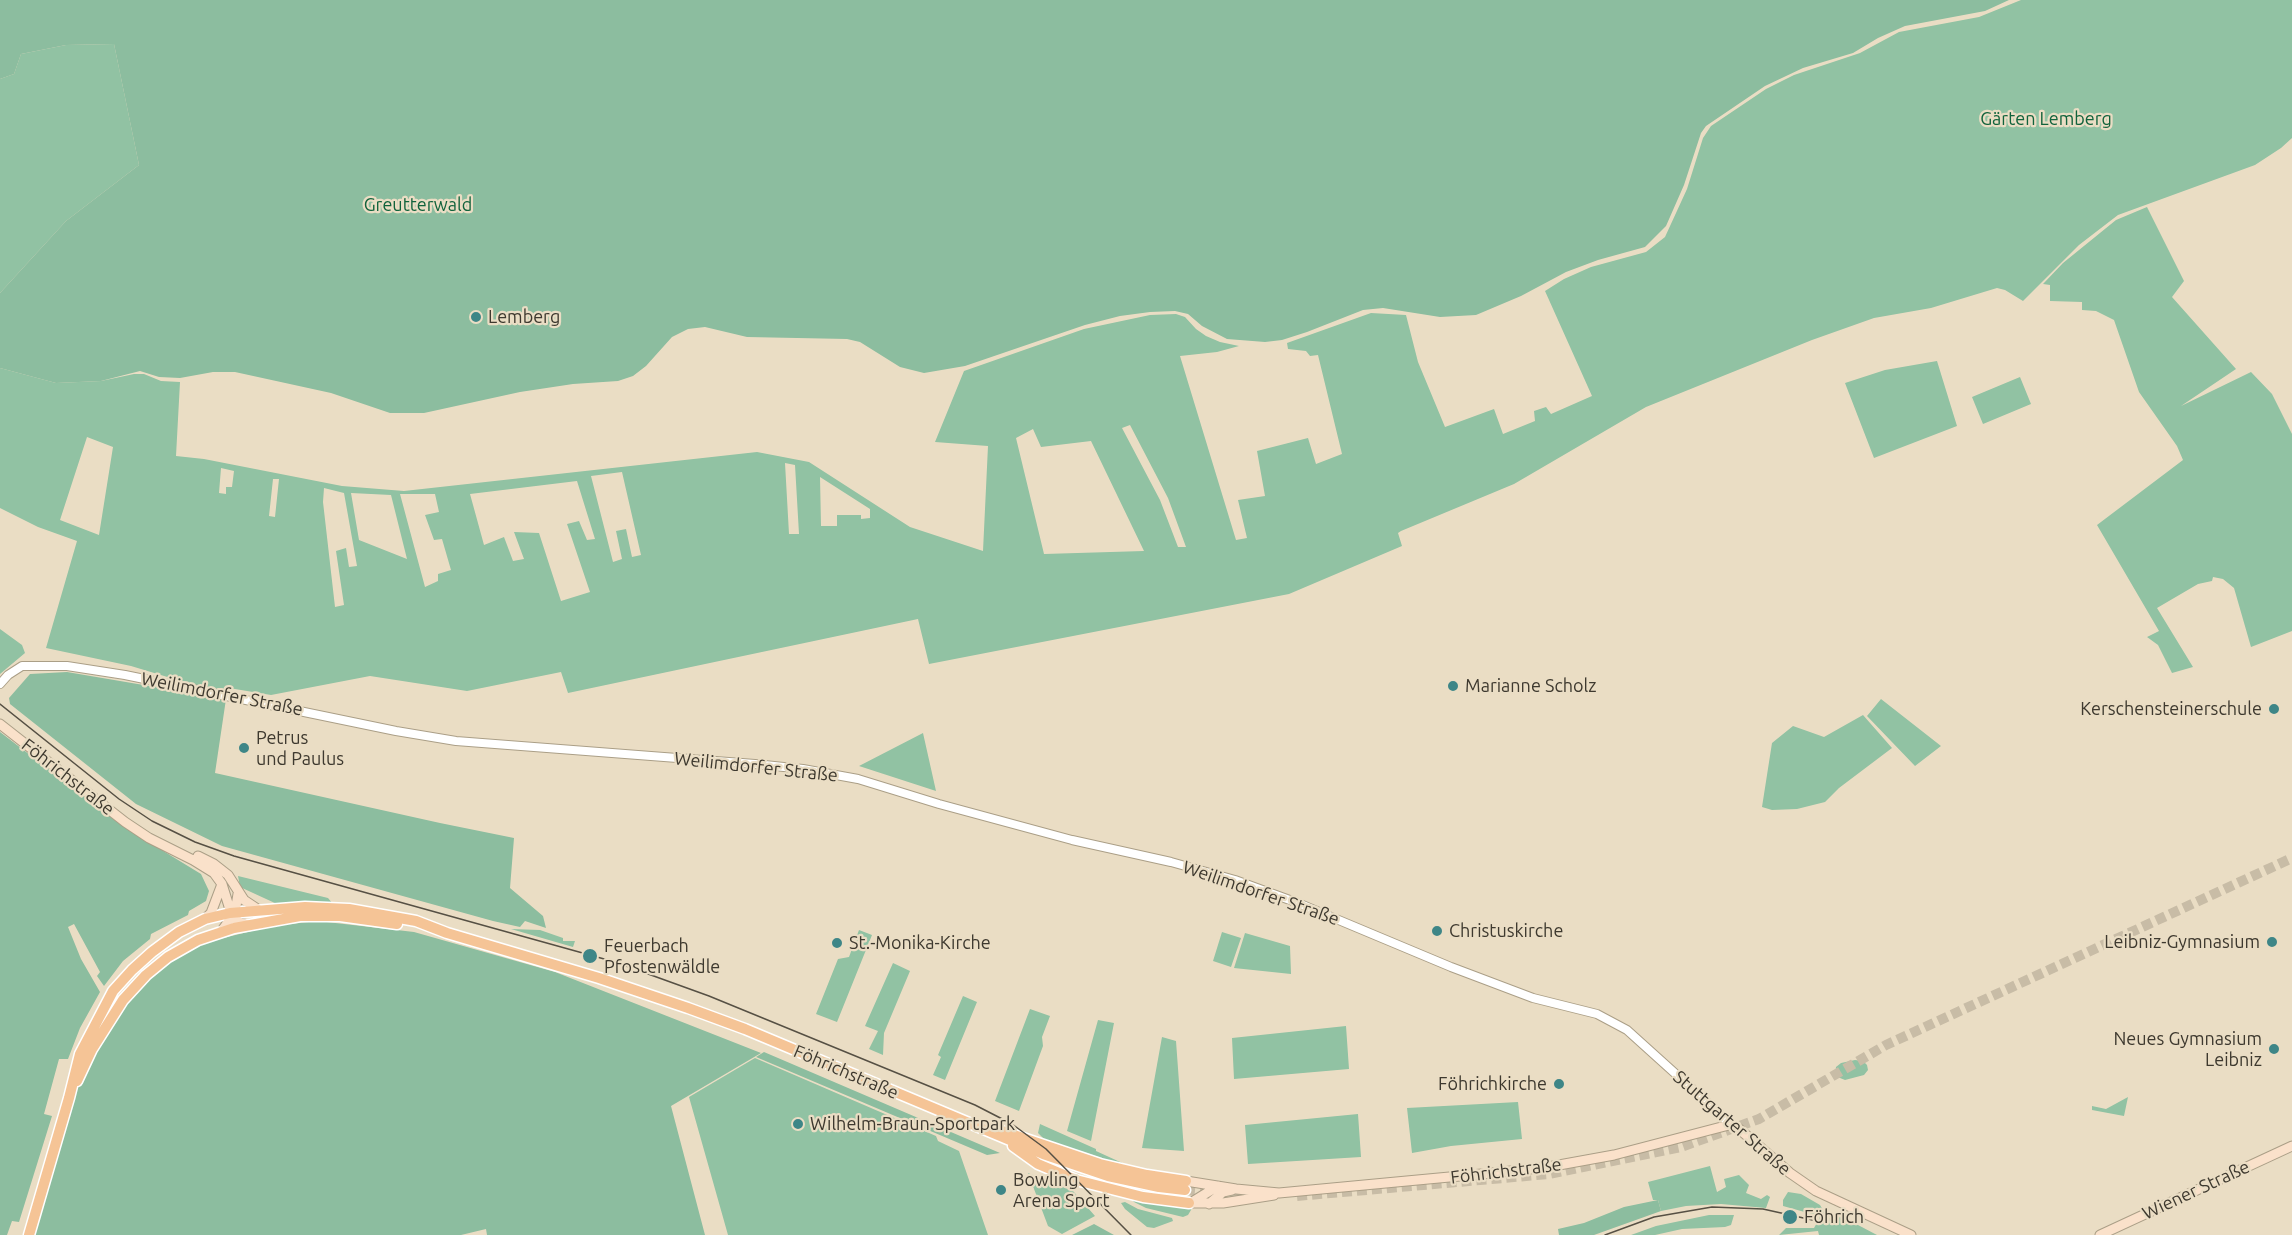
<!DOCTYPE html>
<html>
<head>
<meta charset="utf-8">
<style>
	body { margin:0 }
	canvas { display:block; background:#eaddc4 }
</style>
</head>
<body>
<canvas width="2292" height="1235"></canvas>
<script>
const context = document.querySelector('canvas').getContext('2d');
context.lineJoin = 'round';
function fill(path, color) {
  context.fillStyle = color;
  context.fill(path, 'evenodd');
}
function poly(rows) {
  const path = new Path2D();
  for (const r of rows) {
    path.moveTo(r[0], r[1]);
    for (let i = 2; i < r.length; i += 2) path.lineTo(r[i], r[i + 1]);
  }
  return path;
}
function stroke(path, color, width, dash) {
  context.strokeStyle = color;
  context.lineWidth = width;
  context.lineCap = dash ? 'butt' : 'round';
  context.setLineDash(dash || []);
  context.stroke(path);
}
function label(font, color, halo, rows, align = 'center') {
  context.font = font + ' Ubuntu,sans-serif';
  context.lineWidth = 4.5;
  context.setLineDash([]);
  context.textBaseline = 'middle';
  context.strokeStyle = halo;
  context.fillStyle = color;
  for (const [text, x, y, turn = 0] of rows) {
    context.save();
    context.translate(x, y);
    context.rotate((+turn || 0) * Math.PI / 180);
    context.textAlign = isNaN(turn) ? turn : align;
    if (halo) context.strokeText(text, 0, 0);
    context.fillText(text, 0, 0);
    context.restore();
  }
}
fill(poly([
	[2021,0,2292,0,2292,138,2281,148,2255,165,2118,215,2079,245,2023,301,2005,290,1997,288,1931,308,1874,318,1812,340,1646,407,1514,484,1401,531,1398,533,1402,546,1289,594,929,664,918,619,568,693,561,672,467,691,370,676,271,695,229,688,227,695,131,666,46,648,77,541,38,527,0,508,0,368,56,383,101,381,134,374,144,374,161,381,180,382,176,456,204,459,342,486,404,491,757,452,809,462,910,527,983,551,988,446,935,442,964,371,1084,329,1150,315,1176,314,1185,317,1196,329,1206,336,1220,342,1239,346,1217,352,1180,356,1236,540,1247,538,1238,500,1265,496,1257,451,1308,438,1316,464,1342,454,1318,355,1310,356,1306,351,1288,349,1287,343,1371,313,1406,315,1418,362,1445,427,1494,409,1503,434,1535,421,1534,411,1546,407,1551,414,1592,396,1545,291,1564,279,1591,267,1646,252,1665,237,1687,189,1703,138,1711,126,1766,89,1794,75,1860,53,1899,32,1979,17],
	[1130,425,1168,498,1186,547,1178,547,1160,500,1122,428],
	[1033,429,1041,447,1091,441,1144,551,1044,554,1016,438],
	[87,437,113,447,99,535,60,520],
	[785,463,795,465,799,534,789,534],
	[221,468,234,471,232,487,226,487,226,494,219,493],
	[622,472,641,555,632,557,626,529,616,531,622,559,613,562,591,476],
	[820,477,870,509,870,518,861,519,861,515,837,515,837,526,821,526],
	[273,479,279,479,275,517,269,516],
	[577,481,595,539,587,540,579,521,567,524,590,592,561,601,539,533,514,532,524,559,513,561,504,537,484,545,470,494],
	[324,488,344,493,357,566,349,567,346,548,336,551,344,605,335,607,323,502],
	[351,493,391,495,407,559,359,540],
	[400,494,435,494,439,512,425,515,434,540,442,539,451,570,438,574,438,581,425,587],
	[114,44,139,165,66,221,0,293,0,79,14,74,21,54,66,45],
	[2147,207,2184,281,2172,297,2236,369,2181,406,2251,372,2272,394,2292,434,2292,631,2251,647,2234,588,2223,579,2213,577,2212,581,2198,584,2157,608,2193,667,2172,673,2158,645,2147,637,2159,631,2097,525,2183,460,2177,446,2139,392,2114,320,2096,311,2082,310,2082,302,2050,301,2050,285,2043,284,2063,263,2116,220],
	[1937,361,1957,426,1874,458,1845,383,1885,370],
	[2020,377,2031,404,1983,424,1972,397],
	[0,629,22,645,25,653,0,674],
	[1881,699,1941,746,1915,766,1867,716],
	[1863,715,1892,748,1839,788,1825,802,1797,809,1772,810,1762,807,1772,743,1793,726,1824,737],
	[923,733,936,791,859,766],
	[238,876,328,898,333,904,277,904,240,887],
	[511,929,540,930,563,938,563,941,575,941,573,947],
	[859,930,872,935,837,1022,816,1014,838,959,849,957],
	[1222,932,1241,938,1231,967,1213,961],
	[1245,933,1290,946,1291,974,1234,968],
	[893,963,910,971,884,1033,883,1055,869,1049,878,1031,865,1026],
	[963,996,977,1002,945,1080,933,1075,941,1057,938,1055],
	[1030,1009,1050,1016,1042,1037,1043,1046,1019,1111,995,1101],
	[1098,1020,1114,1023,1091,1141,1067,1131],
	[1346,1026,1349,1069,1234,1079,1232,1038],
	[1162,1037,1176,1041,1184,1151,1142,1148],
	[755,1058,936,1136,938,1141,959,1151,988,1235,728,1235,689,1097],
	[1855,1060,1863,1061,1867,1065,1868,1070,1864,1075,1845,1080,1835,1076,1836,1067,1841,1063],
	[2128,1097,2124,1116,2092,1110,2092,1106,2106,1109],
	[1518,1102,1522,1139,1451,1146,1412,1153,1407,1108],
	[1358,1114,1361,1157,1248,1164,1245,1125],
	[1040,1124,1096,1149,1096,1151,1131,1167,1131,1169,1046,1141,1038,1133],
	[1710,1166,1717,1192,1726,1187,1724,1179,1739,1175,1749,1185,1746,1193,1761,1199,1767,1195,1770,1197,1766,1208,1721,1204,1686,1206,1661,1211,1658,1200,1653,1200,1648,1182],
	[1028,1173,1073,1191,1095,1216,1062,1234,1048,1226],
	[1788,1192,1801,1194,1820,1205,1824,1212,1824,1218,1846,1217,1853,1222,1842,1221,1841,1223,1858,1225,1877,1235,1819,1235,1818,1231,1779,1235,1786,1228,1814,1228,1819,1219,1819,1216,1783,1206,1783,1200],
	[1131,1198,1192,1207,1191,1210,1188,1215,1183,1217,1146,1208,1134,1202],
	[1125,1202,1138,1209,1172,1218,1173,1221,1154,1228,1147,1227,1125,1209,1121,1203],
	[1709,1215,1734,1215,1731,1225,1725,1227,1682,1229,1655,1235,1631,1235,1656,1226]
]), '#91c2a3');
fill(poly([
	[0,0,2009,0,1985,11,1905,26,1878,38,1853,53,1803,68,1765,86,1706,126,1701,133,1684,185,1666,226,1645,247,1598,260,1566,272,1521,296,1476,315,1440,317,1383,308,1363,310,1307,332,1282,340,1265,342,1227,339,1202,326,1188,314,1175,311,1150,312,1120,316,1085,325,965,366,924,373,900,367,860,342,847,339,747,337,705,327,688,329,672,337,646,366,633,376,618,381,573,384,520,392,424,413,390,413,331,393,235,372,213,372,180,378,159,377,140,371,101,381,56,383,0,368,0,293,66,221,139,165,114,44,66,45,21,54,14,74,0,79],
	[67,672,226,699,215,773,440,823,514,838,510,888,543,916,546,928,525,921,520,927,493,921,222,846,136,804,10,704,9,698,30,674],
	[0,732,124,827,201,874,209,891,206,901,189,911,188,915,151,934,150,939,123,961,104,986,97,976,100,972,74,924,68,927,81,959,100,992,80,1028,68,1059,59,1059,44,1114,52,1116,19,1222,12,1221,7,1235,0,1235],
	[318,921,414,932,555,972,761,1053,671,1106,705,1235,487,1235,486,1229,461,1235,33,1235,73,1097,117,1014,148,979,182,952,203,943,272,926],
	[764,1052,1000,1153,987,1155,756,1057],
	[1658,1200,1661,1211,1594,1235,1559,1235,1558,1229,1584,1223,1624,1207],
	[1094,1224,1114,1235,1072,1235]
]), '#8cbd9f');
stroke(poly([
	[1185,1190,1260,1196],
	[1297,1196,1549,1174,1681,1147,1759,1119,1886,1045,2292,858]
]), '#c8bca6', 10, [10, 5]);
const tertiary = poly([
	[0,684,8,675,22,666,67,666,125,675,396,731,456,741,755,764,803,769,858,779,939,804,1072,840,1171,862,1235,880,1298,903,1451,967,1533,998,1597,1014,1627,1030,1719,1113,1729,1125]
]);
const secondary = poly([
	[0,724,125,822,149,838,193,860,214,873,222,884,232,916,240,923,249,925],
	[198,856,214,864,228,875,244,900,259,910],
	[205,919,211,913,222,884],
	[221,932,235,912,238,894],
	[1186,1181,1236,1189,1279,1193,1492,1173,1548,1167,1614,1155,1729,1125,1738,1128,1790,1173,1816,1191,1911,1235],
	[1192,1202,1218,1186],
	[1189,1203,1223,1203,1274,1195],
	[1209,1204,1223,1192,1232,1190],
	[2100,1235,2292,1146]
]);
const primary = poly([
	[77,1081,92,1049,123,1000,146,975,168,957,198,940,234,928,300,916,340,916,397,924],
	[999,1130,1100,1164,1147,1175,1186,1181],
	[1013,1146,1038,1164,1076,1180,1143,1197,1189,1203],
	[29,1235,69,1098,80,1054,113,991,132,970,152,952,179,932,205,919,230,913,305,907,349,909,416,921,447,933,599,978,688,1008,745,1029,1043,1154,1108,1176,1159,1187,1185,1190]
]);
stroke(tertiary, '#ab9f87', 10);
stroke(secondary, '#ab9f87', 11);
stroke(primary, '#fff', 13);
stroke(tertiary, '#fff', 8);
stroke(secondary, '#fae1ca', 9);
stroke(primary, '#f5c496', 10);
stroke(poly([
	[0,704,119,799,152,821,195,842,234,856,615,962,709,996,975,1105,1012,1124,1046,1149,1131,1235],
	[1605,1235,1654,1217,1712,1207,1763,1209,1817,1221]
]), '#565044', 1.5);
for (const [x, y, r, color] of [
	[476,317,6,"#3e8687"],
	[1453,686,6,"#3e8687"],
	[2274,709,6,"#3e8687"],
	[244,748,6,"#3e8687"],
	[1437,931,6,"#3e8687"],
	[2272,942,6,"#3e8687"],
	[837,943,6,"#3e8687"],
	[590,956,8,"#3e8687"],
	[2274,1049,6,"#3e8687"],
	[1559,1084,6,"#3e8687"],
	[798,1124,6,"#3e8687"],
	[1001,1190,6,"#3e8687"],
	[1790,1217,8,"#3e8687"]
]) {
  const dot = new Path2D();
  dot.arc(x, y, r, 0, 2 * Math.PI);
  context.fillStyle = color;
  context.fill(dot);
  stroke(dot, '#eaddc4', 2);
}
label('18px', '#11633c', '#eaddc4', [
	["Gärten Lemberg",2046,119],
	["Greutterwald",418,205]
]);
label('18px', '#3e392f', '#eaddc4', [
	["Lemberg",488,317],
	["Marianne Scholz",1465,686],
	["Kerschensteinerschule",2262,709,"right"],
	["Petrus",256,738],
	["und Paulus",256,759],
	["Christuskirche",1449,931],
	["Leibniz-Gymnasium",2260,942,"right"],
	["St.-Monika-Kirche",849,943],
	["Feuerbach",604,946],
	["Pfostenwäldle",604,967],
	["Neues Gymnasium",2262,1039,"right"],
	["Leibniz",2262,1060,"right"],
	["Föhrichkirche",1547,1084,"right"],
	["Wilhelm-Braun-Sportpark",810,1124],
	["Bowling",1013,1180],
	["Arena Sport",1013,1201],
	["Föhrich",1804,1217]
], 'left');
label('18px', '#3e392f', '#eaddc4', [
	["Weilimdorfer Straße",222,694,11],
	["Weilimdorfer Straße",756,767,6],
	["Föhrichstraße",68,777,38],
	["Weilimdorfer Straße",1261,893,19],
	["Föhrichstraße",846,1072,23],
	["Stuttgarter Straße",1732,1123,41],
	["Föhrichstraße",1506,1171,-7],
	["Wiener Straße",2196,1190,-25]
]);
</script>
</body>
</html>
